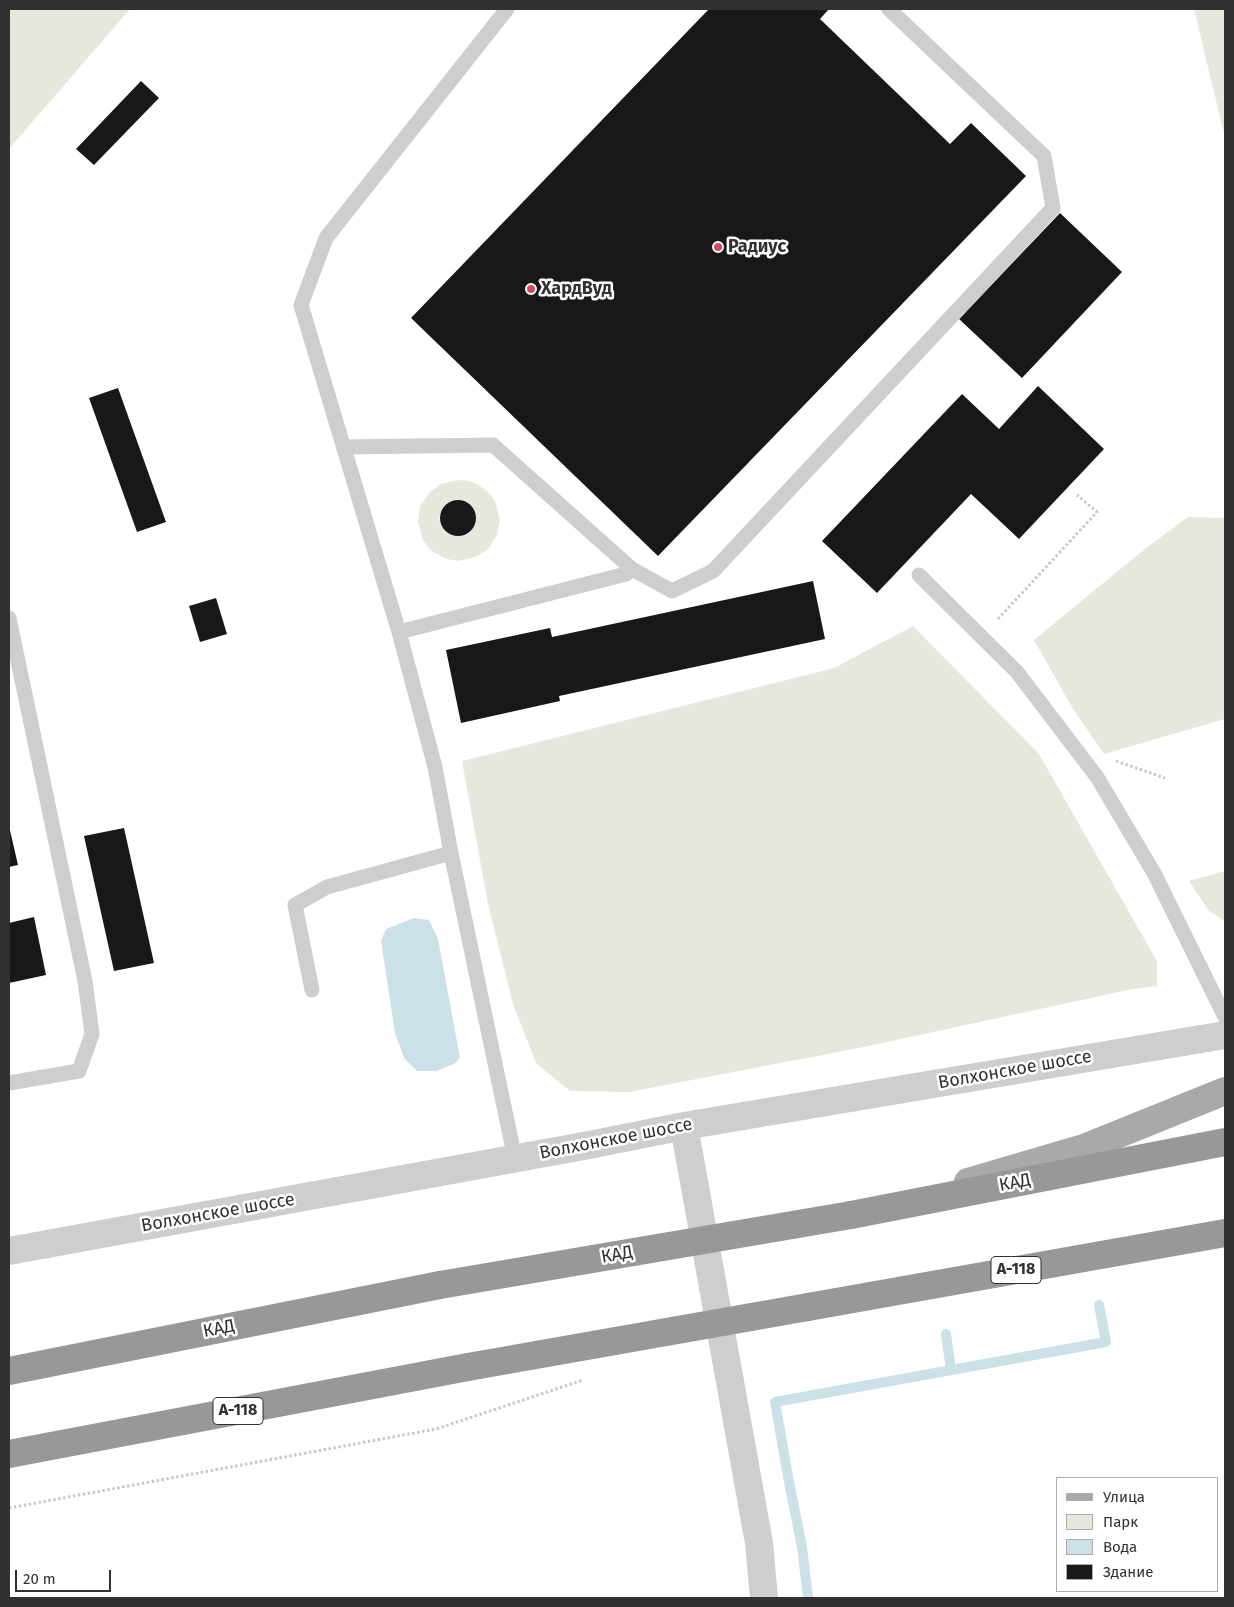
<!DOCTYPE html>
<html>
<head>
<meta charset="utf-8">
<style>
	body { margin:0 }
	#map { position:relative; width:1234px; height:1607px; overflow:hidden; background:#fff; font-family:"Fira Sans",sans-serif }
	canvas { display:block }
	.frame { position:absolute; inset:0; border:10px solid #313131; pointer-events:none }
	.legend { position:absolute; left:1056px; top:1477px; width:162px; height:115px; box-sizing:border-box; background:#fff; border:1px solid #adadad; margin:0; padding:6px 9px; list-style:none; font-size:15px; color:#313131 }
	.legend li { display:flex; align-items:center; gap:10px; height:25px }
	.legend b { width:25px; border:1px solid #adadad }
	.scale { position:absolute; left:15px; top:1570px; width:96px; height:22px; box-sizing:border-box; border:2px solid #313131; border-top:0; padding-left:6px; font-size:15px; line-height:18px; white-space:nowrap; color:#313131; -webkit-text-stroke:4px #fff; paint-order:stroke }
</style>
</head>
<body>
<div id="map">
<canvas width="1234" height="1607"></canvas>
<div class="frame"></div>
<ul class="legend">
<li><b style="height:6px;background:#a9a9a9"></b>Улица</li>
<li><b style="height:14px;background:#e5e9dd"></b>Парк</li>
<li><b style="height:14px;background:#cce0e7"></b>Вода</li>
<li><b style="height:14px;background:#181818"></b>Здание</li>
</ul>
<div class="scale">20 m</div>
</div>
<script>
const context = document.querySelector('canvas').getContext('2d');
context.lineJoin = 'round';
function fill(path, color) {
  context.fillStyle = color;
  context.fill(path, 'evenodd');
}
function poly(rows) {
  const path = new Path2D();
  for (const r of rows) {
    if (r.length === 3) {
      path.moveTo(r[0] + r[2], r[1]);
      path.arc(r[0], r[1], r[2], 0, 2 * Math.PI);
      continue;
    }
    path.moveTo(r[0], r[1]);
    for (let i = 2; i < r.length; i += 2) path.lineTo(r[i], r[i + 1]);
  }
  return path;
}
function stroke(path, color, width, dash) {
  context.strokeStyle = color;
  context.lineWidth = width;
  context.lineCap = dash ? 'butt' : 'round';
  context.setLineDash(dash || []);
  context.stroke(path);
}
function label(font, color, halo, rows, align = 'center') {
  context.font = font + ' "Fira Sans",sans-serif';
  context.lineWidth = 5;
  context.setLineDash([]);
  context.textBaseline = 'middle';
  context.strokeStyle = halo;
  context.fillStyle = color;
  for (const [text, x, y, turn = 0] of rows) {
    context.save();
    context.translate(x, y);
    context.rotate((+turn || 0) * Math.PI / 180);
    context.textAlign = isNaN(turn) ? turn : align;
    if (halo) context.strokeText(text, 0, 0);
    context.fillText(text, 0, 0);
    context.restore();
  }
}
fill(poly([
	[9,9,130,9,9,149],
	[1194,9,1225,9,1225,138],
	[458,480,470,481,479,485,487,491,495,501,500,520,497,535,488,549,478,556,459,561,446,559,430,550,422,538,418,521,420,506,430,492,441,484],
	[457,499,471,505,474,510,476,518,476,524,470,532,458,536,452,536,445,531,439,520,441,511,445,505,449,501],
	[1188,517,1225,518,1225,719,1104,754,1073,709,1034,640,1146,548],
	[913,626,1039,754,1157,961,1157,986,1128,990,859,1048,629,1092,570,1091,536,1063,513,1004,488,904,462,761,834,668],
	[1225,871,1225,921,1209,911,1189,881]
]), '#e5e9dd');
fill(poly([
	[414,918,429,920,438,939,460,1058,454,1064,436,1071,417,1071,404,1058,395,1033,381,941,386,929]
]), '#cce0e7');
stroke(poly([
	[946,1334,951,1370],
	[808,1598,802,1547,789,1482,775,1402,1106,1342,1099,1305]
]), '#cce0e7', 10);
fill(poly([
	[709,9,829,9,820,19,950,144,971,123,1026,176,658,556,411,318],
	[141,81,159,98,94,165,76,149],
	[1060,213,1122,272,1022,378,959,319],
	[1038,386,1104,449,1019,539,971,494,877,593,822,541,962,394,999,429],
	[118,388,166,522,137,532,89,398],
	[458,518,18],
	[813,581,825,639,559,696,560,701,461,723,446,650,550,628,552,637],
	[216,598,227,634,200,642,189,606],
	[9,826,18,865,9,867],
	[124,828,154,963,114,971,84,836],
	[34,917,46,975,9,983,9,923]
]), '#181818');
stroke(poly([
	[998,619,1097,512,1077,495],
	[1116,761,1165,778],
	[9,1508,436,1429,583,1380]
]), '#c8c8c8', 3, [2.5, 2.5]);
stroke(poly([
	[507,9,326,238,301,305,399,632,435,767,451,853,515,1159],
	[344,447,493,445,632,569,626,574,399,632],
	[632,569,672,591,713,571,1053,208,1044,156,889,9],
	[919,575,1017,672,1097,777,1154,873,1225,1017],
	[9,618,85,981,92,1034,79,1071,9,1083],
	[312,990,295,905,327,887,451,853]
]), '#cecece', 15);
stroke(poly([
	[684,1126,759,1543,764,1598],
	[9,1251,589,1145,684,1126,1225,1035]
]), '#cecece', 28);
stroke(poly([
	[968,1182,1084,1148,1225,1091]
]), '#a9a9a9', 28);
stroke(poly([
	[851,1215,1225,1142],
	[808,1307,1225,1233],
	[9,1371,440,1285],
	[9,1454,468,1367]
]), '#989898', 28);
stroke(poly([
	[440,1285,851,1215],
	[468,1367,808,1307]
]), '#989898', 28);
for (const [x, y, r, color] of [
	[718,247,5,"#d14963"],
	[531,289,5,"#d14963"]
]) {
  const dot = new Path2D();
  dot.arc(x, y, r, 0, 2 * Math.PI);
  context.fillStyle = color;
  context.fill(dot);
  stroke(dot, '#fff', 2);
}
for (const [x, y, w] of [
	[1016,1270,50],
	[238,1411,50]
]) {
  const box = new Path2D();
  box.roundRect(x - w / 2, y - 13.5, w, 27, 4);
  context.fillStyle = '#fff';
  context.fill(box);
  stroke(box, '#313131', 1);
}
label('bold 16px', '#313131', null, [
	["А-118",1016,1270],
	["А-118",238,1411]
]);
label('bold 18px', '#313131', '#fff', [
	["Радиус",728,247],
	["ХардВуд",541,289]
], 'left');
label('18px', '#313131', '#fff', [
	["Волхонское шоссе",1015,1070,-10],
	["Волхонское шоссе",616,1139,-11],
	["КАД",1015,1183,-11],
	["Волхонское шоссе",218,1213,-10],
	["КАД",617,1255,-10],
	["КАД",219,1329,-11]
]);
</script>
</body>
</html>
